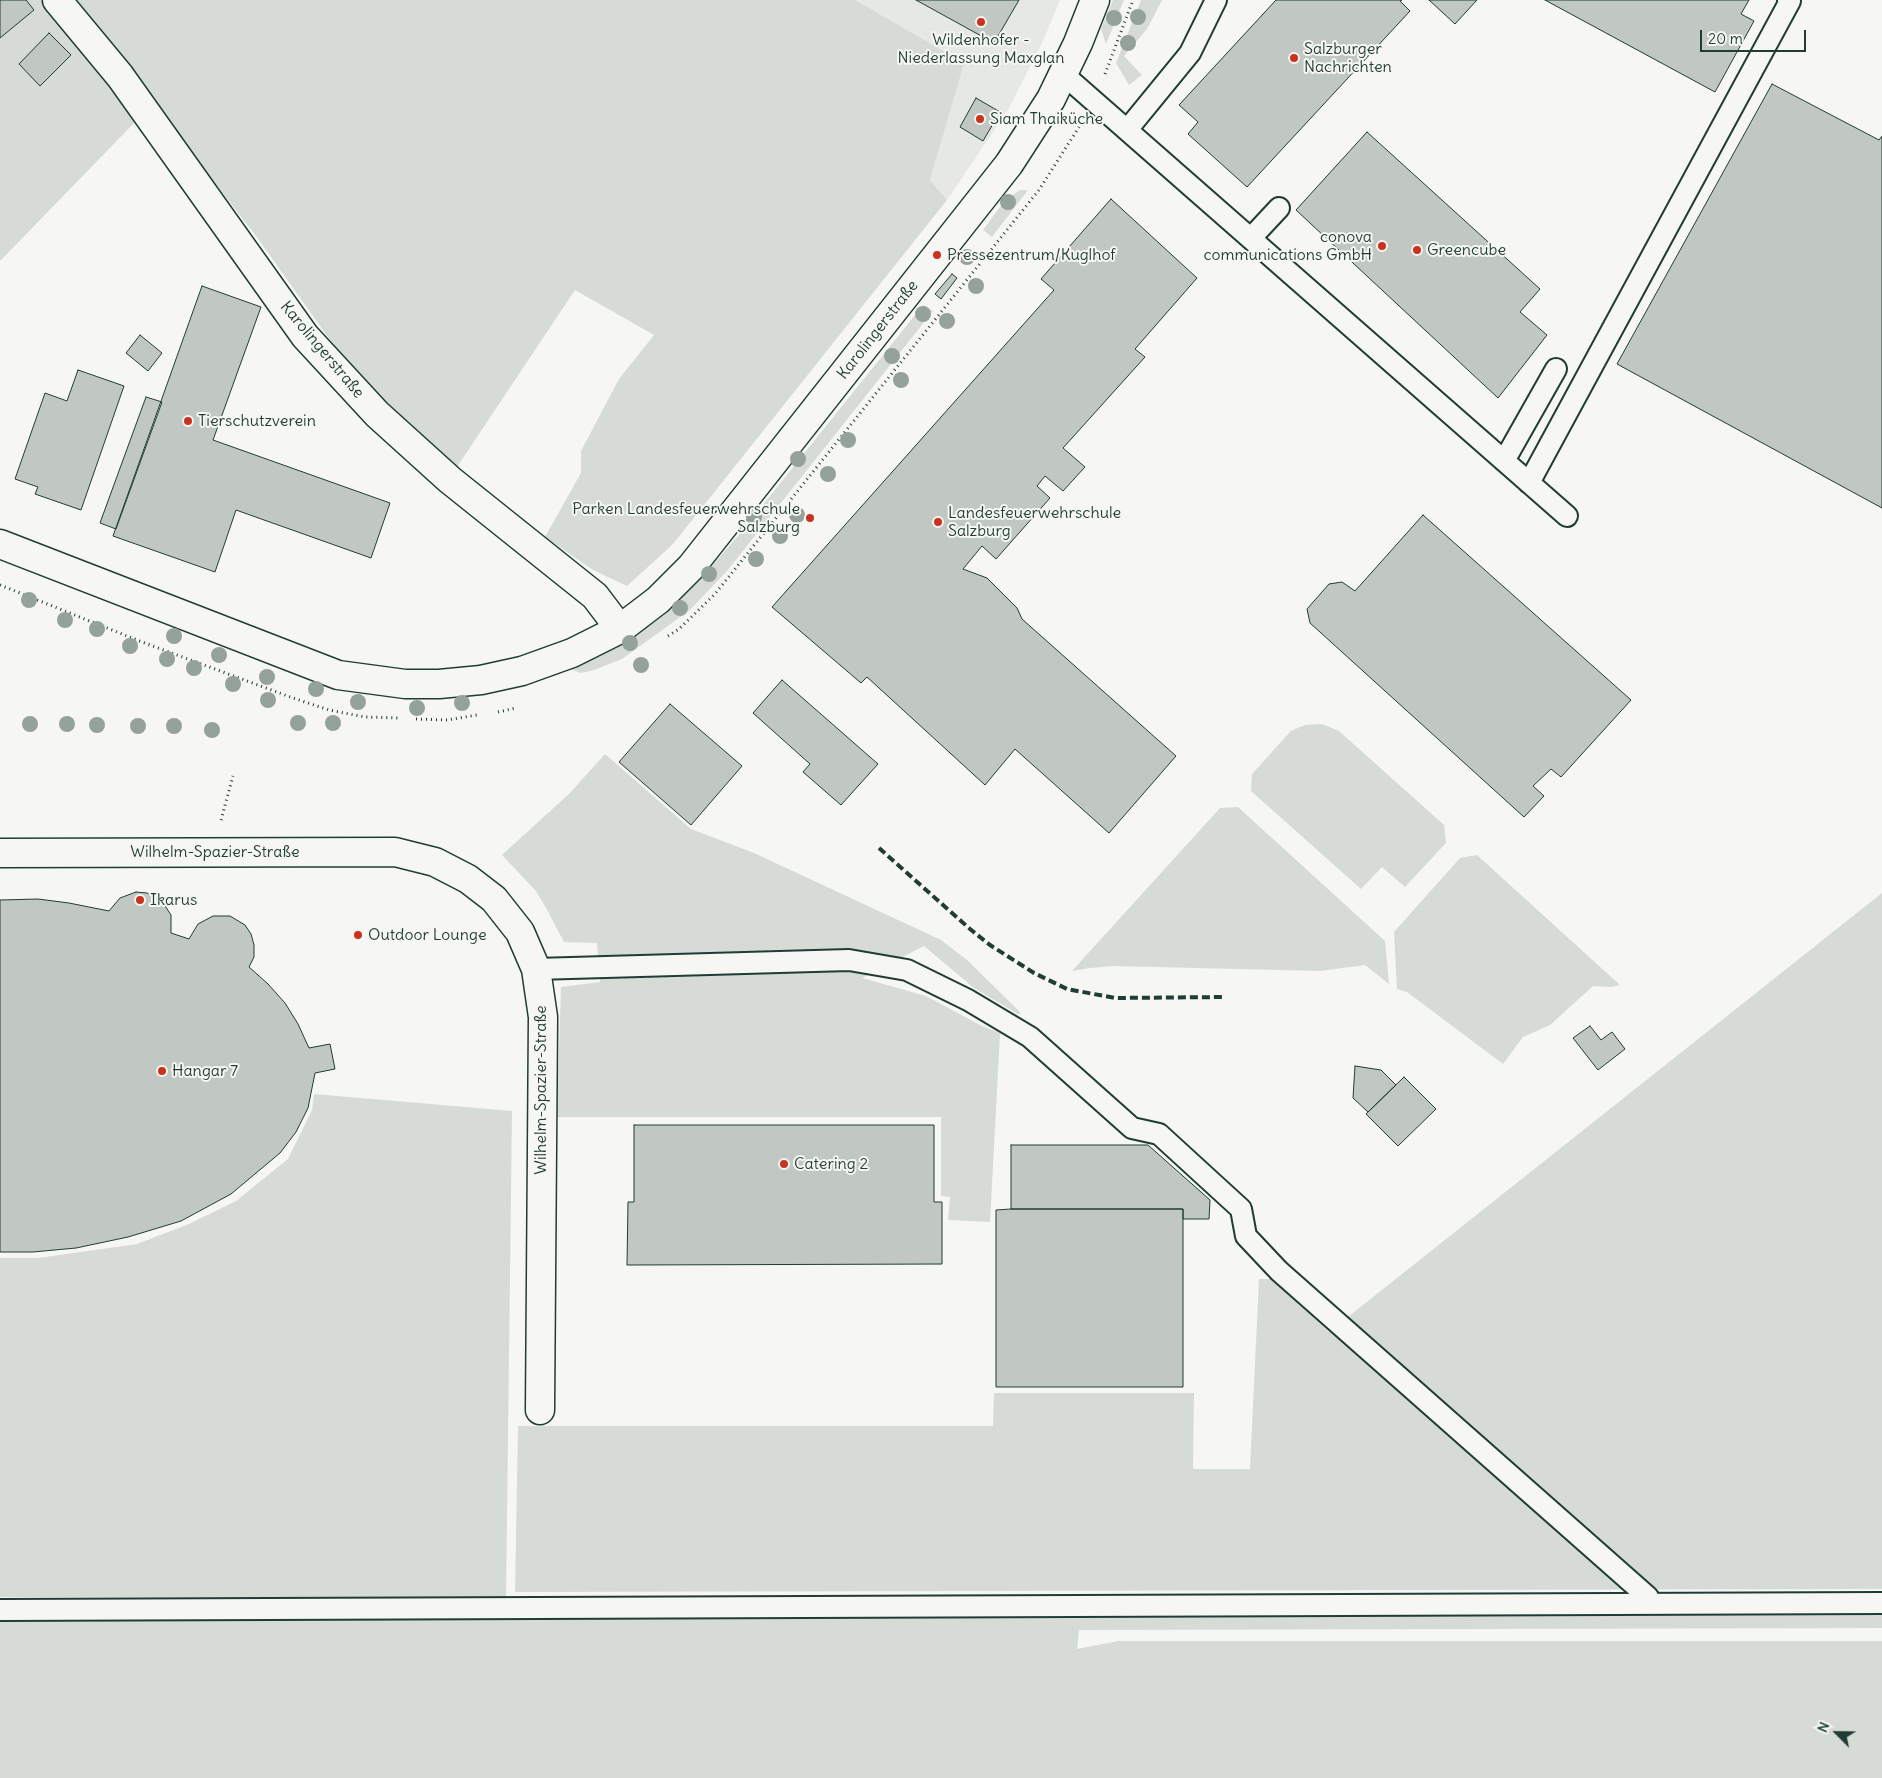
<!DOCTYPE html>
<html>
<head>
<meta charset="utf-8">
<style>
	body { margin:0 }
	#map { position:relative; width:1882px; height:1778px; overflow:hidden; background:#f6f6f2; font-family:Delius,sans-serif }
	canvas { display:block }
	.north { position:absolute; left:1812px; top:1708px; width:50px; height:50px; -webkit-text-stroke:4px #f6f6f2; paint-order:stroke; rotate:293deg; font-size:14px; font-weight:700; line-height:20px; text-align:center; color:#1f3d34 }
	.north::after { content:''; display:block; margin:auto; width:18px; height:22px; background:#1f3d34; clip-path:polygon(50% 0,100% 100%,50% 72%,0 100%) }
	.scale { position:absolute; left:1700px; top:30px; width:106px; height:22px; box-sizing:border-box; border:2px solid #1f3d34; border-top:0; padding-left:6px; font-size:15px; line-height:18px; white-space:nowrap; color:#1f3d34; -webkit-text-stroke:4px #f6f6f2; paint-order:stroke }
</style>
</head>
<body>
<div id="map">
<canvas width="1882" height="1778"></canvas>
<div class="north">N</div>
<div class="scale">20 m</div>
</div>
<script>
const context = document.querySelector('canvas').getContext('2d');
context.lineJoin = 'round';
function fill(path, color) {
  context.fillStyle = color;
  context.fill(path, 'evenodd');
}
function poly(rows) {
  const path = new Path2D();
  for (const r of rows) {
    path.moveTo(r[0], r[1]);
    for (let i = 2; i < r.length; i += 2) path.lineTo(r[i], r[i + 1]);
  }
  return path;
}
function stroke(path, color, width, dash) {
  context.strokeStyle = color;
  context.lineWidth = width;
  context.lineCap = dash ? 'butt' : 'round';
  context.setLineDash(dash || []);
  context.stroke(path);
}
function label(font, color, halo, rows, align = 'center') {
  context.font = font + ' Delius,sans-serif';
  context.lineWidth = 4;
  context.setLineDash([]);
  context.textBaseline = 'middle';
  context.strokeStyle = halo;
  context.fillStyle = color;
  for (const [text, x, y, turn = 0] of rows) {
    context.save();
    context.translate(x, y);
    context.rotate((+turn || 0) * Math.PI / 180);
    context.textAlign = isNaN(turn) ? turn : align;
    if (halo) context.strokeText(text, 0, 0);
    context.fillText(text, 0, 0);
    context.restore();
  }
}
fill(poly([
	[855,0,1060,0,1042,43,1009,108,947,200,930,180,963,63]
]), '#e6e8e4');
fill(poly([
	[0,0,43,0,138,119,0,261],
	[73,0,855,0,964,63,930,180,947,200,673,544,627,586,593,570,545,537,581,473,581,451,619,379,654,335,575,290,457,467,404,422,335,347,256,236],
	[1113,0,1124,0,1106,44,1101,29],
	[1141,0,1162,0,1147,29,1124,56,1142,75,1129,85,1116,63],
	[1020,190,1028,190,992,237,983,230,1005,200],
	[923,305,933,311,727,571,690,610,622,659,594,670,581,673,570,669,616,648,663,616,699,580,738,536],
	[1322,724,1339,731,1444,825,1446,843,1405,887,1382,867,1361,889,1251,791,1252,774,1291,731,1305,725],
	[605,754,691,829,754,853,941,940,967,960,1021,1013,1018,1014,974,988,924,946,862,978,926,996,982,1026,1000,1033,990,1222,948,1220,950,1197,941,1196,941,1117,557,1117,561,987,600,982,597,943,564,942,546,908,536,891,502,855,570,793],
	[1238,807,1385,941,1389,984,1365,965,1320,971,1113,966,1090,968,1072,971,1220,808],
	[1477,855,1620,985,1611,987,1593,986,1550,1025,1523,1037,1503,1064,1407,992,1397,989,1394,932,1460,858],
	[1882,893,1882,1589,515,1592,518,1426,993,1426,994,1393,1194,1393,1193,1469,1250,1469,1259,1279,1271,1279,1329,1332],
	[314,1094,512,1111,506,1598,0,1597,0,1258,38,1258,137,1244,189,1224,236,1201,288,1159,312,1110],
	[1882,1612,1882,1628,1079,1630,1077,1649,1119,1641,1882,1641,1882,1778,0,1778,0,1622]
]), '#d6dbd6');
const building = poly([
	[0,0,26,0,34,10,0,38,0,0],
	[916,0,1019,0,994,43,916,0],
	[1276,0,1402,0,1400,1,1410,11,1247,187,1188,134,1198,122,1179,105,1276,0],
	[1429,0,1477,0,1455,24,1429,0],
	[1545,0,1749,0,1741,14,1754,21,1715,92,1545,0],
	[49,33,71,55,40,86,19,64,49,33],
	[1772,84,1879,140,1882,136,1882,508,1617,364,1772,84],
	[976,98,1000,112,983,141,960,127,976,98],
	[1367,132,1540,289,1520,312,1547,335,1498,398,1296,210,1367,132],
	[1111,199,1197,278,1135,349,1145,357,1063,448,1085,467,1063,491,1045,476,1037,486,1050,498,996,559,982,546,963,569,987,578,1017,608,1022,619,1176,756,1109,833,1015,749,985,785,867,677,861,683,772,607,1054,290,1041,279,1111,199],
	[952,274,957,278,941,299,935,294,952,274],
	[202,286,261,307,213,440,390,503,371,558,236,510,215,572,113,536,202,286],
	[140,335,162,353,148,371,126,353,140,335],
	[78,370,124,386,81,510,35,494,38,487,15,479,45,393,67,401,78,370],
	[146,397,162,402,116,529,100,523,146,397],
	[1423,515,1631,700,1561,777,1551,769,1533,786,1544,796,1524,817,1310,623,1307,609,1329,584,1342,582,1355,591,1423,515],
	[782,680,878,764,841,805,803,772,810,764,753,713,782,680],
	[670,704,742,766,691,825,619,762,670,704],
	[136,892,147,893,162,901,171,915,171,933,189,939,198,924,213,916,230,916,245,925,251,934,254,945,254,957,249,967,268,984,285,1003,298,1024,309,1048,330,1044,335,1069,315,1073,308,1108,296,1132,280,1153,231,1194,181,1221,128,1237,76,1248,33,1252,0,1252,0,900,38,899,69,903,109,911,120,898,136,892],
	[1590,1026,1601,1040,1612,1032,1625,1049,1598,1070,1573,1038,1590,1026],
	[1355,1066,1381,1070,1396,1085,1368,1112,1353,1098,1355,1066],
	[1404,1077,1436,1109,1398,1146,1366,1114,1404,1077],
	[634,1125,934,1125,934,1202,942,1202,942,1264,627,1265,628,1202,634,1202,634,1125],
	[1011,1145,1148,1145,1210,1200,1209,1219,1183,1219,1183,1209,1011,1209,1011,1145],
	[1011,1209,1183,1209,1183,1387,996,1387,996,1210,1011,1209]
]);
fill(building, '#c1c8c3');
stroke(building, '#1f3d34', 1);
const lane = poly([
	[1063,74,1567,516],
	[1127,130,1190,53,1216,0],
	[1251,238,1279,208],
	[1504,461,1556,369],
	[1529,483,1790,1,1788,0],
	[536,969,849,960,907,970,968,1000,1030,1037,1132,1128,1159,1134,1241,1209,1246,1236,1279,1271,1648,1597,1649,1604],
	[0,1610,1882,1603]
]);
const street = poly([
	[57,0,120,76,305,336,377,414,450,480,595,596,620,629],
	[0,853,395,852,435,862,468,879,494,899,520,932,536,969,543,1017,540,1410]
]);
const secondary = poly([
	[0,544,338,675,405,684,439,684,481,680,522,671,572,653,620,629,658,600,691,567,1009,164,1051,99,1078,43,1095,0]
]);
stroke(lane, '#1f3d34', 24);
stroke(street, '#1f3d34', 31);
stroke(secondary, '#1f3d34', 31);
stroke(poly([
	[1105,74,1133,0],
	[0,585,142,642,293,698,329,710,365,717,400,718],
	[668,636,679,629,715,594,1039,190,1079,127],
	[498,712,516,708],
	[416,719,447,720,477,715],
	[221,820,233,776]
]), '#1f3d34', 3, [1, 4]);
stroke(lane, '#f6f6f2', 20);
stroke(street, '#f6f6f2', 28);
stroke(secondary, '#f6f6f2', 28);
stroke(poly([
	[879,848,970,929,990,945,1034,973,1067,989,1115,998,1224,997]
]), '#1f3d34', 4, [8, 4]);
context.fillStyle = '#94a29b';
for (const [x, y] of [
	[1138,17],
	[1114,18],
	[1128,43],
	[1008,202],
	[967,257],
	[976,286],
	[923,314],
	[947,321],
	[892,356],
	[901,380],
	[848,440],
	[798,459],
	[828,474],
	[797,515],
	[754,517],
	[780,536],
	[756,559],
	[709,574],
	[29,600],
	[680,608],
	[65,620],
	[97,629],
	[174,636],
	[630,643],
	[130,646],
	[219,655],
	[167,659],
	[641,665],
	[194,668],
	[267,677],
	[233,684],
	[316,689],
	[268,700],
	[358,702],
	[462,703],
	[417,708],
	[298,723],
	[333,723],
	[30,724],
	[67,724],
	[97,725],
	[138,726],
	[174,726],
	[212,730]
]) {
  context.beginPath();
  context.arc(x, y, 8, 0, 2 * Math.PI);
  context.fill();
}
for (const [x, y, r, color] of [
	[981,22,5,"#c8321e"],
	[1294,58,5,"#c8321e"],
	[980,119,5,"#c8321e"],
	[1382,246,5,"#c8321e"],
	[1417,250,5,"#c8321e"],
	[937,255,5,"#c8321e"],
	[188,421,5,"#c8321e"],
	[810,518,5,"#c8321e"],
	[938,522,5,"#c8321e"],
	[140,900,5,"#c8321e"],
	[358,935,5,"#c8321e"],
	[162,1071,5,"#c8321e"],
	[784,1164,5,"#c8321e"]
]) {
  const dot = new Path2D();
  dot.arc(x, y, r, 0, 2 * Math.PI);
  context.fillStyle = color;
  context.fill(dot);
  stroke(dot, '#f6f6f2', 2);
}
label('16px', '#1f3d34', '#f6f6f2', [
	["Wildenhofer -",981,40,"center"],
	["Niederlassung Maxglan",981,58,"center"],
	["Salzburger",1304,49],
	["Nachrichten",1304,67],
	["Siam Thaiküche",990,119],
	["conova",1372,237,"right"],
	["communications GmbH",1372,255,"right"],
	["Greencube",1427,250],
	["Pressezentrum/Kuglhof",947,255],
	["Tierschutzverein",198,421],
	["Parken Landesfeuerwehrschule",800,509,"right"],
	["Salzburg",800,527,"right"],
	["Landesfeuerwehrschule",948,513],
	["Salzburg",948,531],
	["Ikarus",150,900],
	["Outdoor Lounge",368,935],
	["Hangar 7",172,1071],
	["Catering 2",794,1164]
], 'left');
label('16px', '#1f3d34', '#f6f6f2', [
	["Karolingerstraße",878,330,-52],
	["Karolingerstraße",322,350,50],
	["Wilhelm-Spazier-Straße",215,852],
	["Wilhelm-Spazier-Straße",541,1090,-90]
]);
</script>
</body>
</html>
